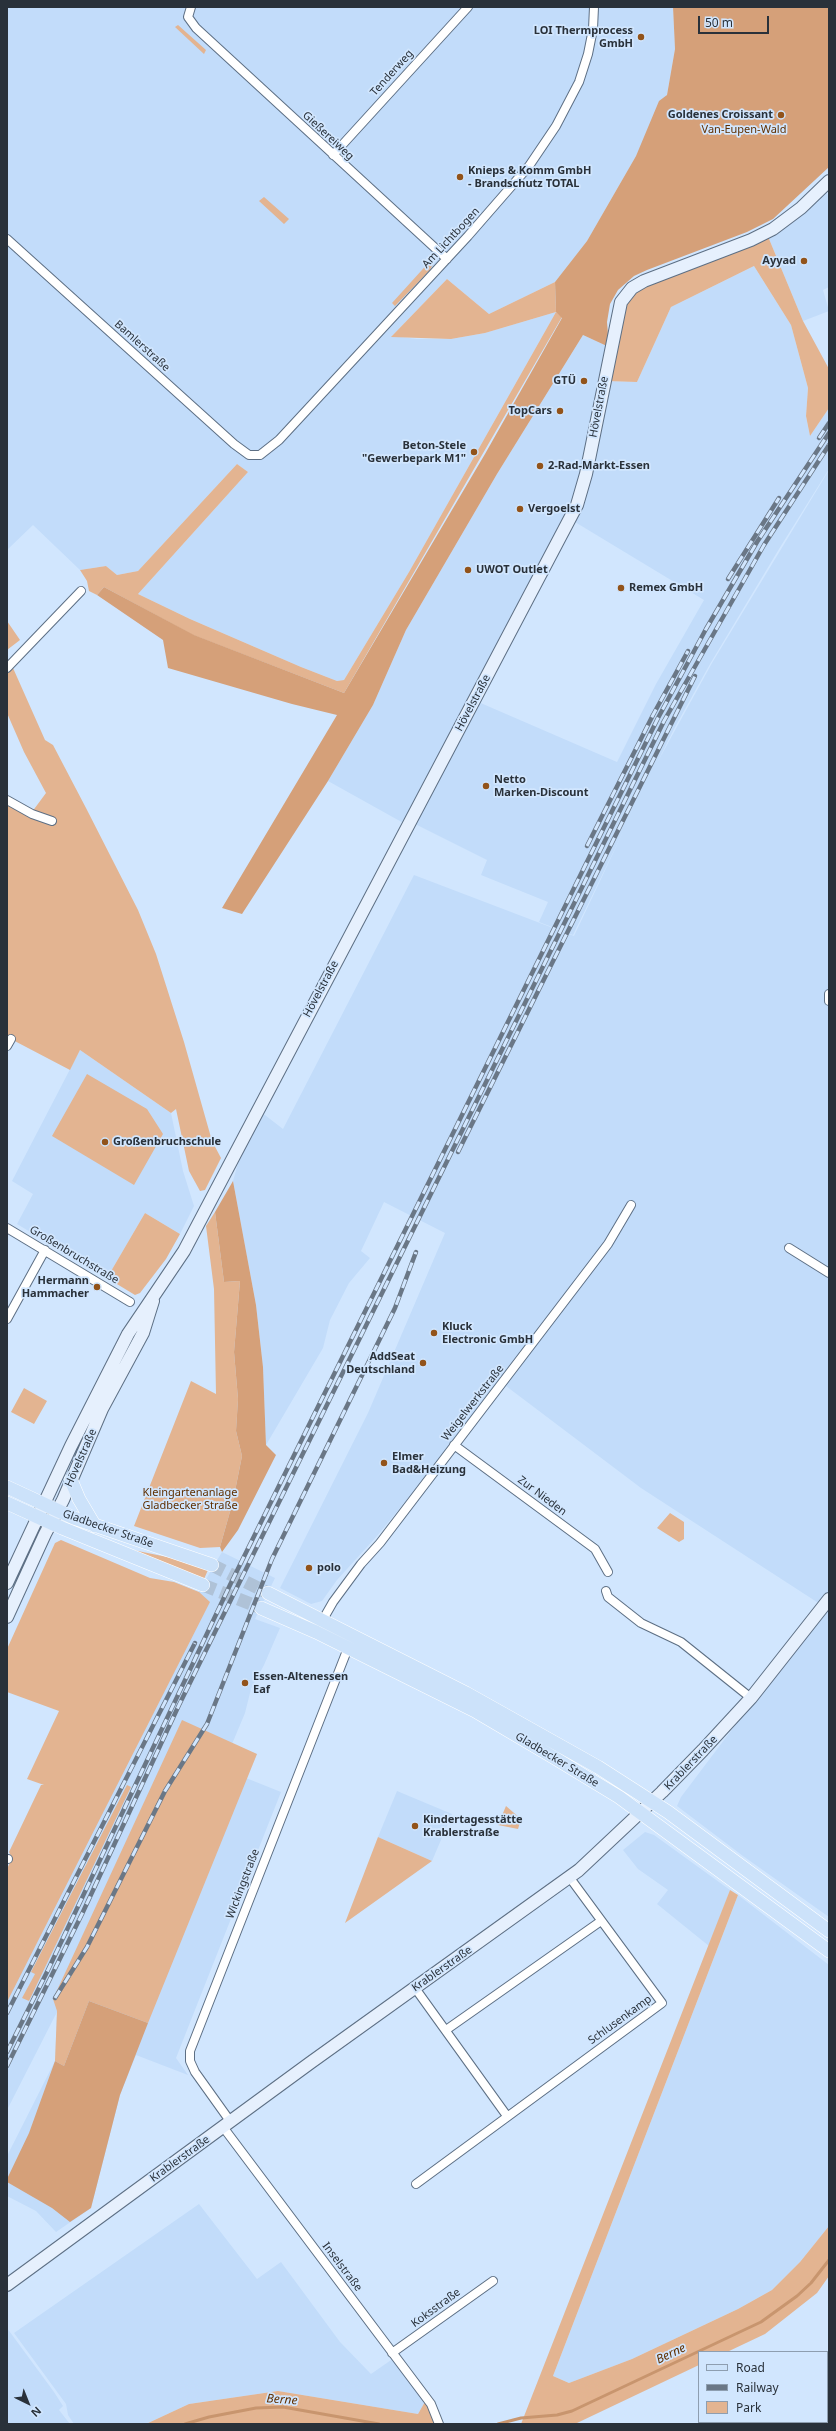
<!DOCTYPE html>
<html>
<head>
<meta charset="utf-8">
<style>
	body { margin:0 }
	#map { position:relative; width:836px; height:2431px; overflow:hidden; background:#d1e6fe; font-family:"Noto Sans",sans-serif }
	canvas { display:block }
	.frame { position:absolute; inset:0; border:8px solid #29313a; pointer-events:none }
	.legend { position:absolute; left:698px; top:2351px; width:130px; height:72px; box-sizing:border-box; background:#d1e6fe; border:1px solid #8e9eb0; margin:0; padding:5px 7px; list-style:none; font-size:12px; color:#29313a }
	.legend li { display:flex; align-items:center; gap:8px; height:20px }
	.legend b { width:20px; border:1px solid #8e9eb0 }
	.north { position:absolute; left:8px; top:2383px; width:40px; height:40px; -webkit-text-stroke:3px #d1e6fe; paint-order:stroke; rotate:137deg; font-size:11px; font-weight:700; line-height:16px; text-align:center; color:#29313a }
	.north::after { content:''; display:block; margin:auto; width:14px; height:18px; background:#29313a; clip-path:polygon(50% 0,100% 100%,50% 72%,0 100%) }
	.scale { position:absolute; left:698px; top:16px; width:71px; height:18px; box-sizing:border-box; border:2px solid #29313a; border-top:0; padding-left:5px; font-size:12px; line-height:14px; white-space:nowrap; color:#29313a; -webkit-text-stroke:3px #d1e6fe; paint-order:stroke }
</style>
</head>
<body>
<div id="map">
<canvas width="836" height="2431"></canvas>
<div class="frame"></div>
<ul class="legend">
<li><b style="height:5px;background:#cce2fa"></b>Road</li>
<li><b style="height:5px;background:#6a7786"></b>Railway</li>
<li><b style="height:11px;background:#e3b491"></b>Park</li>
</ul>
<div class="north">N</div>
<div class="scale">50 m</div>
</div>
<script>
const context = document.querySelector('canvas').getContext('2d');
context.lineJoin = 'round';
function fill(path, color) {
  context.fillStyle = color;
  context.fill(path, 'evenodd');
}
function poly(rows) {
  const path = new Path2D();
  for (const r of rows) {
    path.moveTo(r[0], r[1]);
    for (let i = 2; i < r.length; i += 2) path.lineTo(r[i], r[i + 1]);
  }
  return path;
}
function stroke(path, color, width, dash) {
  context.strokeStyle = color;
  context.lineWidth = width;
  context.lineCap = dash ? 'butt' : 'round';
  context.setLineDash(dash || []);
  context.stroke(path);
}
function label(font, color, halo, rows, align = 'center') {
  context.font = font + ' "Noto Sans",sans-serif';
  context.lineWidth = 3.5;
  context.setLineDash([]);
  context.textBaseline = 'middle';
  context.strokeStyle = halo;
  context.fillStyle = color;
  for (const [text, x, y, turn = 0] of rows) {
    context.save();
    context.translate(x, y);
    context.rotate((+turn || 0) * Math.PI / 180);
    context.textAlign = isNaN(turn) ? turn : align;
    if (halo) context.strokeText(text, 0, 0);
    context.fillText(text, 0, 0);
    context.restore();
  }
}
fill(poly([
	[7,7,673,7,675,49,667,95,636,156,587,241,555,282,489,314,447,279,392,336,417,339,451,339,485,333,556,312,409,572,344,680,337,681,301,667,190,619,138,594,248,472,237,464,138,571,117,575,106,566,80,570,33,525,7,550],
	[823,189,829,196,829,287,823,290,829,311,803,321,767,234],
	[754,266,791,325,808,388,806,416,810,436,829,408,829,469,779,549,710,664,674,729,657,763,712,663,829,470,829,1598,823,1606,641,1488,502,1383,377,1536,337,1580,322,1601,311,1604,280,1588,368,1413,445,1233,384,1202,361,1251,370,1258,349,1283,330,1320,323,1348,266,1445,263,1367,256,1305,233,1181,244,1142,261,1112,283,1129,414,875,574,936,625,828,573,935,539,922,548,902,481,875,487,860,411,822,476,701,617,762,656,684,704,600,570,519,606,381,637,382,671,307],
	[583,335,609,347,579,496,407,825,328,781,373,705,406,630,497,474],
	[80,1050,171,1113,183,1171,194,1206,180,1234,145,1213,107,1278,17,1224,33,1194,12,1181],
	[222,1552,275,1578,255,1619,280,1628,264,1665,251,1689,245,1713,232,1744,257,1754,246,1778,281,1792,176,2058,188,2075,136,2055,120,2095,91,2208,56,2232,36,2211,7,2196,7,2156,55,2061,57,2012,7,2110,7,1917],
	[829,1606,829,1917,743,1856,677,1806,681,1797,755,1699],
	[397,1791,452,1814,432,1861,378,1837],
	[645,1832,654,1835,730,1890,709,1946,657,1904,668,1890,638,1869,623,1850],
	[738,1895,829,1965,829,2226,800,2262,772,2290,738,2309,632,2359,569,2383,553,2376],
	[199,2204,257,2279,281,2262,340,2342,371,2374,394,2358,426,2400,418,2414,278,2391,189,2404,146,2424,74,2424,68,2415,66,2404,14,2333],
	[7,2328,54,2392,63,2406,59,2410,70,2424,7,2424]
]), '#c2dcfa');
fill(poly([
	[178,25,206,50,204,54,175,27],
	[264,197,289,219,284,224,259,201],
	[767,234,803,321,829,369,829,408,810,436,806,416,808,388,791,325,754,266,671,307,637,382,606,381,620,308,633,289],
	[431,260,434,262,430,270,395,306,392,303],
	[447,279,489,314,555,282,556,312,562,317,344,693,193,635,104,587,97,595,89,591,87,581,80,570,106,566,117,575,138,571,237,464,248,472,138,594,190,619,301,667,337,681,344,680,409,572,556,312,485,333,451,339,391,337],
	[7,621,20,640,7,650],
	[13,668,45,740,53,745,86,808,138,910,156,954,184,1042,212,1141,221,1158,205,1190,200,1191,189,1171,176,1109,171,1113,80,1050,70,1070,7,1037,7,802,29,816,46,793,24,752,7,713,7,674],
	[87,1074,147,1109,163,1134,134,1185,52,1136],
	[215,1212,224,1282,240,1281,234,1352,238,1399,236,1431,242,1456,233,1501,220,1547,200,1548,134,1526,191,1381,216,1394,214,1289,206,1226],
	[145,1213,180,1234,166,1259,140,1293,135,1295,107,1278],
	[24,1388,47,1401,34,1424,11,1412],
	[670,1513,684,1522,684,1539,679,1542,657,1528],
	[61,1540,150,1578,174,1582,199,1592,210,1602,7,2002,7,1869,12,1858,9,1852,41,1785,44,1785,27,1779,59,1711,7,1692,7,1649,55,1543],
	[133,1550,172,1558,208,1570,204,1579],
	[182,1720,257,1754,148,2023,89,2001,64,2066,55,2061,57,2011,53,1999],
	[127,1785,131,1787,29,2001,22,1998,35,1974,31,1972],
	[506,1806,521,1819,518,1829,498,1825],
	[378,1837,432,1861,345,1923],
	[730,1890,738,1895,553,2376,569,2383,632,2359,738,2309,772,2290,800,2262,829,2226,829,2276,817,2293,765,2334,727,2352,699,2352,699,2365,577,2423,521,2424],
	[278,2391,418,2414,426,2400,438,2424,146,2424,189,2404]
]), '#e3b491');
fill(poly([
	[673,7,829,7,829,167,773,219,747,232,647,270,634,276,618,290,610,304,607,322,609,347,583,335,497,474,406,630,373,705,328,781,242,914,222,908,337,715,292,704,168,668,163,640,97,595,104,587,194,635,344,693,485,454,562,318,556,312,555,282,587,241,636,156,659,101,667,95,675,49],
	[233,1181,256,1305,263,1367,266,1445,276,1455,238,1530,222,1552,220,1547,233,1501,242,1456,236,1431,238,1399,234,1352,240,1281,224,1282,215,1212],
	[89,2001,148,2023,120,2095,91,2208,70,2222,52,2208,7,2182,7,2179,29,2133,55,2061,64,2066]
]), '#d5a079');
stroke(poly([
	[185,2424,209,2417,256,2408,283,2407,379,2424],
	[498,2424,521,2418,557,2415,572,2411,761,2322,797,2296,811,2283,829,2260]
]), '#c8956e', 3);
stroke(poly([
	[212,1565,268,1593],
	[203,1585,261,1608]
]), '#afc2d7', 13, [13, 6]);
const street = poly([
	[191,7,188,17,196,28,447,259],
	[333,155,468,7],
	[7,239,234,444,249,455,260,455,279,440,468,236,529,166,556,126,579,82,588,54,593,29,594,7],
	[7,668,81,591],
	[7,800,32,814,52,821],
	[829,994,829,1001],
	[7,1046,11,1039],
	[7,1228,130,1302],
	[789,1248,829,1273],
	[7,1319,45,1250],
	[454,1445,595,1549,608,1572],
	[606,1591,608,1597,641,1623,681,1642,751,1698],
	[321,1623,333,1602,361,1564,380,1543,608,1244,631,1205],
	[7,1859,8,1859],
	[415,1988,507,2116],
	[446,2030,601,1921],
	[230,2121,195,2072,190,2061,190,2051,348,1648],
	[223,2127,431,2404,439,2424],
	[416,2184,662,2003,570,1878],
	[392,2353,493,2281]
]);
const secondary = poly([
	[7,1583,71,1446,128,1334,184,1251,577,505,586,474,621,302,632,288,644,281,751,240,773,229,801,208,829,181],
	[7,1617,45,1534,63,1500,102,1409,143,1333,153,1301],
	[7,2285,310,2063,579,1870,662,1792,703,1750,751,1698,829,1599]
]);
const primary = poly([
	[71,1480,79,1499,95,1526],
	[7,1487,74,1518,212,1565],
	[7,1503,62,1528,203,1585],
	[268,1593,466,1693,598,1767,668,1812,829,1931],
	[261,1608,316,1632,475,1711,553,1757,619,1797,829,1951]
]);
stroke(street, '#5d6f84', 10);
stroke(secondary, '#5d6f84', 14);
stroke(primary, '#fff', 14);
stroke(street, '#fff', 8);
stroke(secondary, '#e6f0fd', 12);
stroke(primary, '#cce2fa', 13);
const rail = poly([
	[819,438,829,423],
	[728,579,779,498],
	[587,846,653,715,688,651],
	[458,1152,695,676],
	[55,1998,87,1947,165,1791,207,1724,272,1559,395,1308,416,1252],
	[7,2013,195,1643],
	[7,2052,47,1972,230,1585,658,718,706,629,757,542,829,433],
	[7,2066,82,1914,179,1705,664,721,764,545,829,445]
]);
stroke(rail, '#6a7786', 4.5);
stroke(rail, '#d1e6fe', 3, [9]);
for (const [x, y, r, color] of [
	[641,37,4,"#92531a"],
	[781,115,4,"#92531a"],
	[460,177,4,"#92531a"],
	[804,261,4,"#92531a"],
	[584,381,4,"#92531a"],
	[560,411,4,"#92531a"],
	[474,452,4,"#92531a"],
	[540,466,4,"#92531a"],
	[520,509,4,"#92531a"],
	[468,570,4,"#92531a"],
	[621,588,4,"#92531a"],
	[486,786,4,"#92531a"],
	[105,1142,4,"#92531a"],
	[97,1287,4,"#92531a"],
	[434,1333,4,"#92531a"],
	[423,1363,4,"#92531a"],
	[384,1463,4,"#92531a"],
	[309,1568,4,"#92531a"],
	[245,1683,4,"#92531a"],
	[415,1826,4,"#92531a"]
]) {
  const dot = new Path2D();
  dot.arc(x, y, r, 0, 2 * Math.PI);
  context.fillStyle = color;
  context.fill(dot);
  stroke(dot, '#d1e6fe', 1.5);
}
label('bold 11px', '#29313a', '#d1e6fe', [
	["LOI Thermprocess",633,31,"right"],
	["GmbH",633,44,"right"],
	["Goldenes Croissant",773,115,"right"],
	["Knieps & Komm GmbH",468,171],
	["- Brandschutz TOTAL",468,184],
	["Ayyad",796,261,"right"],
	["GTÜ",576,381,"right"],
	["TopCars",552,411,"right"],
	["Beton-Stele",466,446,"right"],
	["\"Gewerbepark M1\"",466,459,"right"],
	["2-Rad-Markt-Essen",548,466],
	["Vergoelst",528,509],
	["UWOT Outlet",476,570],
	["Remex GmbH",629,588],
	["Netto",494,780],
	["Marken-Discount",494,793],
	["Großenbruchschule",113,1142],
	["Hermann",89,1281,"right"],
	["Hammacher",89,1294,"right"],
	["Kluck",442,1327],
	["Electronic GmbH",442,1340],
	["AddSeat",415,1357,"right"],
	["Deutschland",415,1370,"right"],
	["Elmer",392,1457],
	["Bad&Heizung",392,1470],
	["polo",317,1568],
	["Essen-Altenessen",253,1677],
	["Eaf",253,1690],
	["Kindertagesstätte",423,1820],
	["Krablerstraße",423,1833]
], 'left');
label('11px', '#29313a', '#d1e6fe', [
	["Tenderweg",392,73,-48],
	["Gießereiweg",328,136,43],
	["Am Lichtbogen",451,238,-47],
	["Bamlerstraße",142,346,42],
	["Hövelstraße",599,407,-79],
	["Hövelstraße",473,703,-62],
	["Hövelstraße",321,989,-62],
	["Großenbruchstraße",74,1255,31],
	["Weigelwerkstraße",473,1403,-52],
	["Hövelstraße",81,1458,-66],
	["Zur Nieden",542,1496,37],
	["Gladbecker Straße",108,1529,19],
	["Gladbecker Straße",557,1760,31],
	["Krablerstraße",691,1763,-46],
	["Wickingstraße",243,1884,-69],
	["Krablerstraße",442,1969,-35],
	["Schlusenkamp",620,2020,-36],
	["Krablerstraße",180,2159,-36],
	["Inselstraße",342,2267,53],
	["Koksstraße",436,2308,-36]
]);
label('11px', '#5f2f00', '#d1e6fe', [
	["Van-Eupen-Wald",744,130],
	["Kleingartenanlage",190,1493],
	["Gladbecker Straße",190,1506]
]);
label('italic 12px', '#613000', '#d1e6fe', [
	["Berne",671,2354,-25],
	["Berne",282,2400,4]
]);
</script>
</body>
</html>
